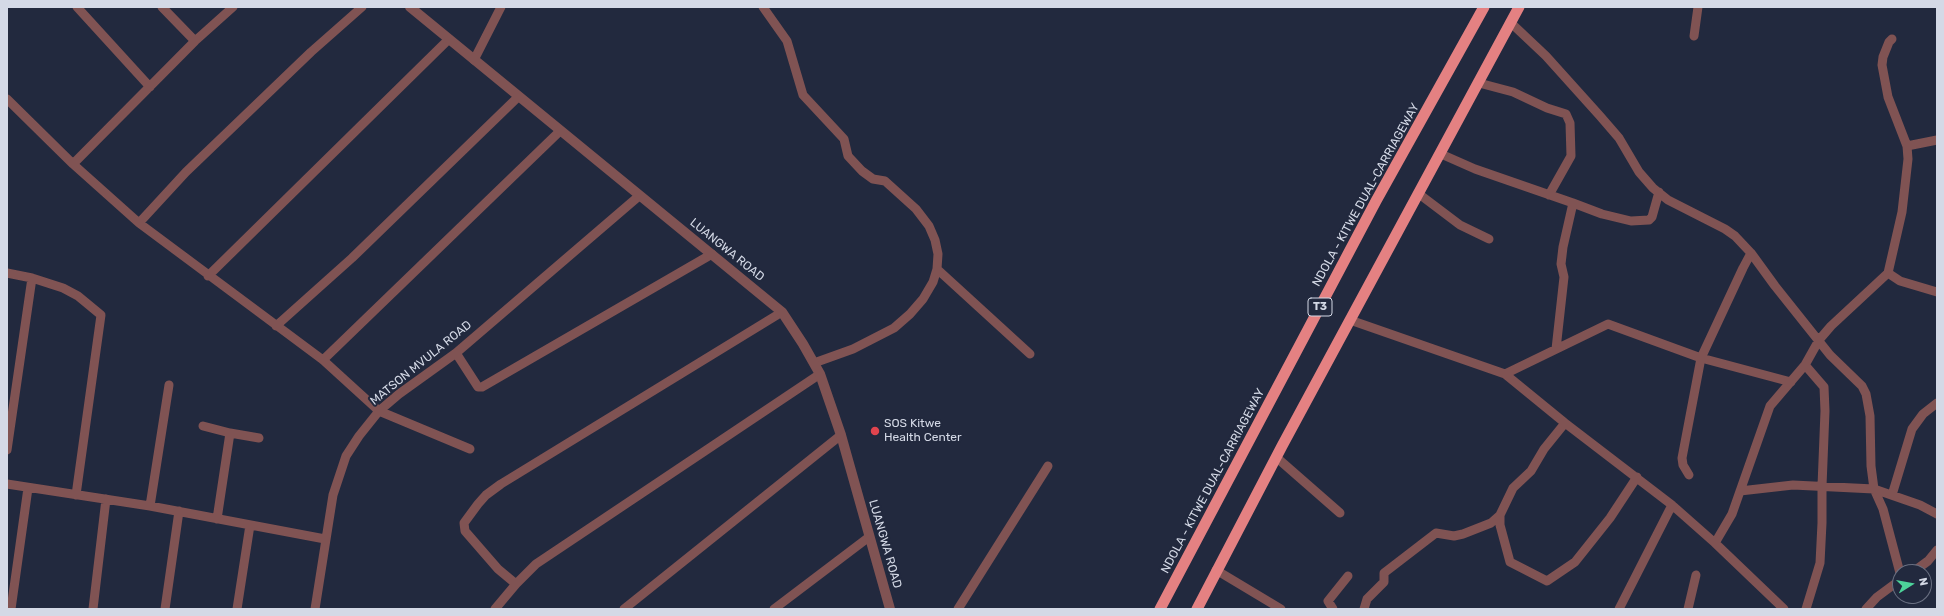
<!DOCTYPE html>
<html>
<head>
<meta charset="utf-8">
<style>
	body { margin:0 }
	#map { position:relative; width:1944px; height:616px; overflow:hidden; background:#22293e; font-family:Rubik,sans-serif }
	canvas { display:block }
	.frame { position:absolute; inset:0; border:8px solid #d4d9e6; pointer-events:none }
	.north { position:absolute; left:1892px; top:564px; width:40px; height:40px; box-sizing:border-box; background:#22293e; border:1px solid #696f81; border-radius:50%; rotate:79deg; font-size:11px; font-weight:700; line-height:16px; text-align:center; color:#d4d9e6 }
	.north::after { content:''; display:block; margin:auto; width:14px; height:18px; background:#4dd39a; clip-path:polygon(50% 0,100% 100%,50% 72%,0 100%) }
</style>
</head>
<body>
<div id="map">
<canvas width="1944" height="616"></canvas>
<div class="frame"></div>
<div class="north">N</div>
</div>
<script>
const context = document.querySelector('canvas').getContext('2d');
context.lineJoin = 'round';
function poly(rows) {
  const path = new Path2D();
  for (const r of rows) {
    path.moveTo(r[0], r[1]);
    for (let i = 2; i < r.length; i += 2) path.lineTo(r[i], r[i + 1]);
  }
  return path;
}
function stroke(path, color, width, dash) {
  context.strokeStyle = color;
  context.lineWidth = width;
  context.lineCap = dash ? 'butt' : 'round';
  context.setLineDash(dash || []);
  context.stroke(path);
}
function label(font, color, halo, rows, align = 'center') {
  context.font = font + ' Rubik,sans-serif';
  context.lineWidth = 4;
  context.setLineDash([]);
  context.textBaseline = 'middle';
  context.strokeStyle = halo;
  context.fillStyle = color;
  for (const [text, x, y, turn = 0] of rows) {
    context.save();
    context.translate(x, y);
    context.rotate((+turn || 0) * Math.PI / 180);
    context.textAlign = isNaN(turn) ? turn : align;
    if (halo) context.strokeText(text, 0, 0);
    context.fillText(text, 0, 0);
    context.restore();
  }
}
stroke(poly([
	[77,7,150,87],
	[162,7,195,41],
	[763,7,787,41,803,95,844,139,848,156,862,171,873,179,885,181,916,209,929,226,935,240,938,254,937,269],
	[1510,22,1546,56,1600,116,1619,138,1639,172,1653,188,1668,200,1725,229,1735,236,1751,253,1775,286,1830,355,1862,386,1866,394,1870,416,1871,466,1874,489,1883,509,1900,573],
	[1694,36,1698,7],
	[474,60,501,7],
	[1479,83,1513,92,1547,108,1566,114,1570,123,1571,156,1549,195],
	[7,99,73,164,139,223,323,360,379,411,470,449],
	[1907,146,1937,140],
	[1441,154,1475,169,1573,203,1602,214,1631,221,1649,220,1652,217,1659,192],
	[73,164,195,41,233,7],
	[1419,194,1460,225,1489,239],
	[139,223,186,172,311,52,362,7],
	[7,273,32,278,63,288,78,296,101,315,76,495],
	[1888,273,1900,281,1937,292],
	[208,276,449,39],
	[782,312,501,484,486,495,478,504,464,523,465,531,498,569,516,584,536,564,820,374],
	[1350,320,1505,374,1565,423,1672,505,1715,543,1784,609],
	[276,326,352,258,518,97],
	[1556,349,1564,277,1561,264,1563,247,1573,203],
	[456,353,478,387,482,387,712,254],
	[323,360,560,131],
	[814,363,853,349,894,328,910,314,923,299,933,282,937,269,1030,354],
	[1805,365,1824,387,1825,411,1822,486,1822,523,1820,563,1806,609],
	[1505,374,1608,324,1701,358,1791,382],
	[203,426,230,433,217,519],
	[230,433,259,438],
	[7,450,32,278],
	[1276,457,1340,513],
	[1689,475,1683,465,1682,458,1701,358,1743,268,1751,253],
	[7,484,150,506,325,539],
	[1740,491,1793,485,1874,489,1920,505,1937,514],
	[1892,495,1912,429,1923,414,1937,403],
	[150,506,169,385],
	[1500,515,1500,525,1510,562,1547,581,1575,562,1610,518,1637,477],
	[1715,543,1732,514,1770,406,1805,365,1819,340,1831,326,1888,273,1902,212,1908,159,1907,146,1888,97,1882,65,1883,57,1889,42,1892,39],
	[1216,570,1281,609],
	[1913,572,1928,561,1937,550],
	[11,609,28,488],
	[93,609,106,499],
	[165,609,179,511],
	[237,609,250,525],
	[315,609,333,495,346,456,359,436,379,411,399,394,456,353,639,196],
	[495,609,516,584],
	[624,609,841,435],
	[774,609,869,537],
	[958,609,1048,466],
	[1333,609,1328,601,1348,576],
	[1364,609,1367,599,1384,582,1384,573,1436,533,1454,536,1463,534,1491,523,1500,515,1513,488,1531,471,1544,449,1565,423],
	[1619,609,1672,505],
	[1688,609,1696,575],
	[1866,609,1877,597,1900,580]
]), '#805353', 9);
stroke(poly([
	[410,7,782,312,803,344,820,374,841,435,890,609]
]), '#805353', 10);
stroke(poly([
	[1160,609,1376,201,1484,7],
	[1197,609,1282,446,1519,7]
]), '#e48182', 11);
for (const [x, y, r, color] of [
	[875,431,5,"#e0444e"]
]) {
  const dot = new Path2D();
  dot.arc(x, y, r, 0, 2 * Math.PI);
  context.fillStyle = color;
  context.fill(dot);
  stroke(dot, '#22293e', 1.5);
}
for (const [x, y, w] of [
	[1320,307,24]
]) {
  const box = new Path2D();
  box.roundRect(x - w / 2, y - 9, w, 18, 3);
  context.fillStyle = '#22293e';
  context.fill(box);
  stroke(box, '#d4d9e6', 1);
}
label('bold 11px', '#d4d9e6', null, [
	["T3",1320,307]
]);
label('12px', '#d4d9e6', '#22293e', [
	["NDOLA - KITWE DUAL-CARRIAGEWAY",1366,195,-61],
	["LUANGWA ROAD",727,250,39],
	["MATSON MVULA ROAD",421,363,-39],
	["NDOLA - KITWE DUAL-CARRIAGEWAY",1213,481,-62],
	["LUANGWA ROAD",885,544,74]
]);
label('12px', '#d4d9e6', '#22293e', [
	["SOS Kitwe",884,424],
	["Health Center",884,438]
], 'left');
</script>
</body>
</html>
